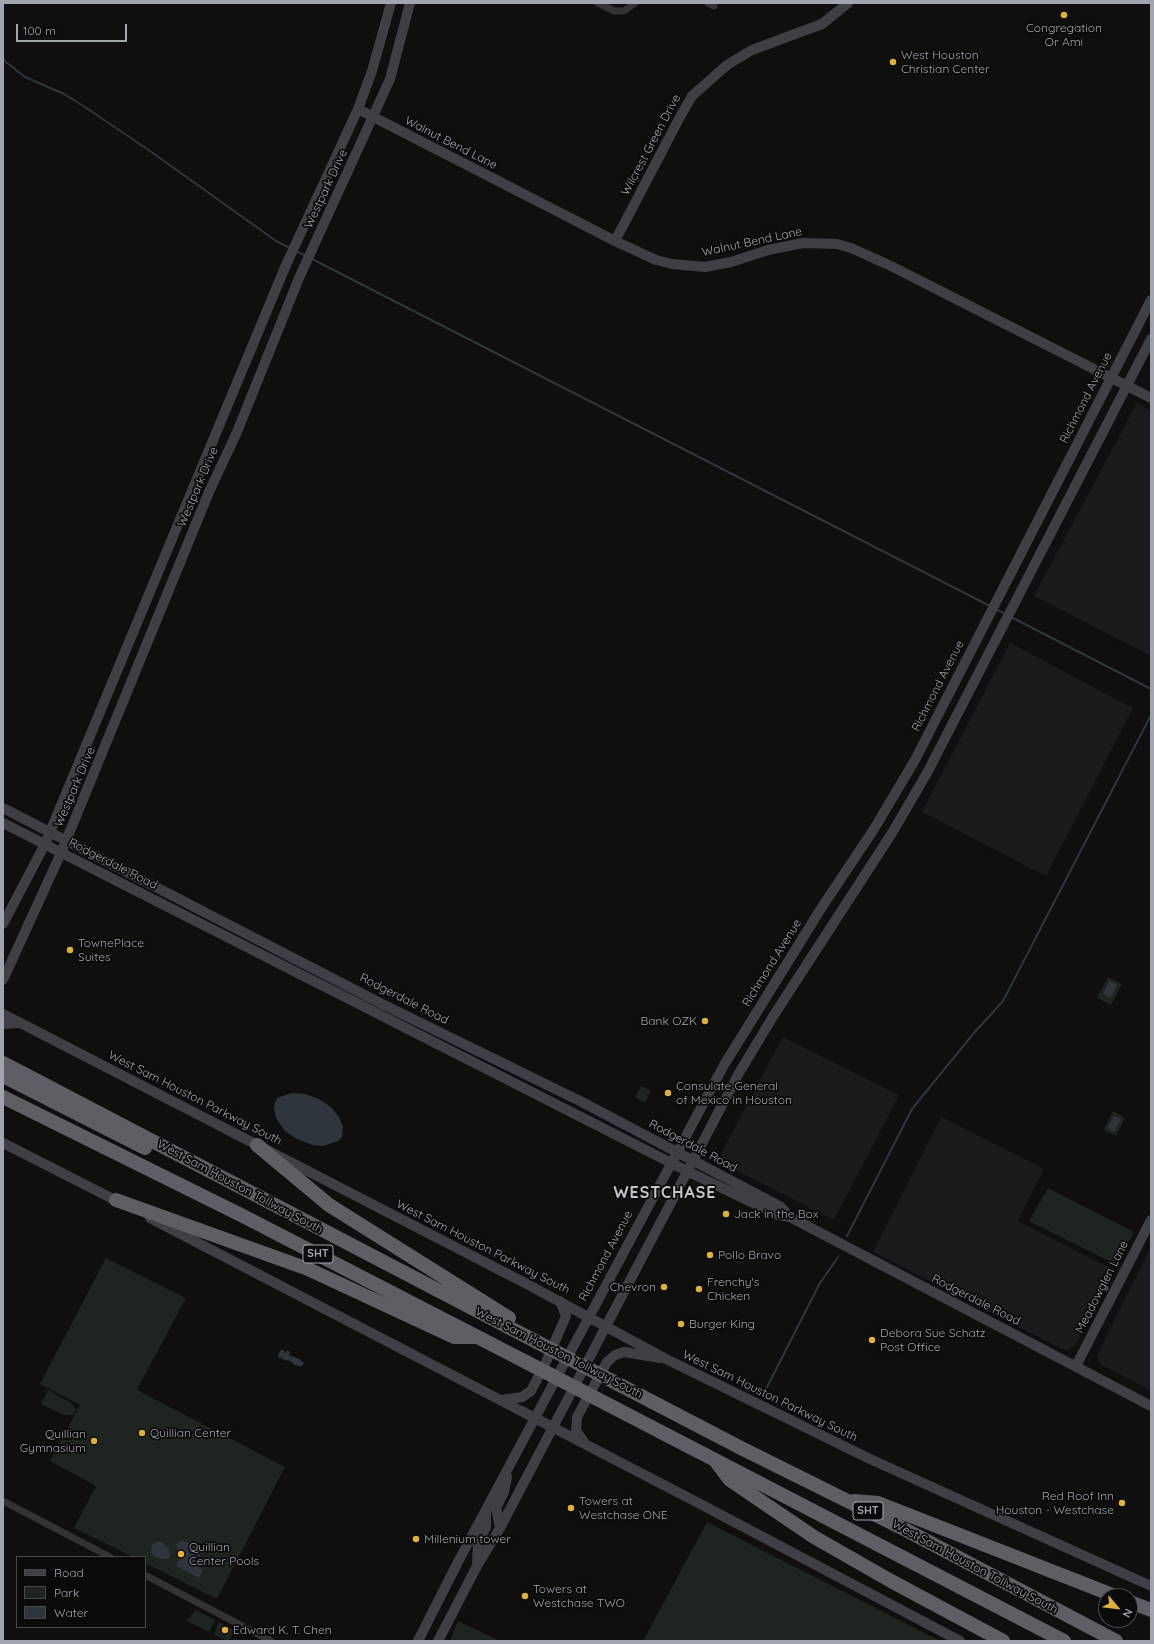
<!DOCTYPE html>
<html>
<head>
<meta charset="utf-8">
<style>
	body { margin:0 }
	#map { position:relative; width:1154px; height:1644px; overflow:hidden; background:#0f0f10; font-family:Quicksand,sans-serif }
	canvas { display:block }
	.frame { position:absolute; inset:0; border:4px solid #a1a5b0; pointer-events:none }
	.legend { position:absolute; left:16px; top:1556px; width:130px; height:72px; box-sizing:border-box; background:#0a0a0b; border:1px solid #46484d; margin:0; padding:5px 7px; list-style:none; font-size:12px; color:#a1a5b0 }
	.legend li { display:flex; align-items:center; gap:8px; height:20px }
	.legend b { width:20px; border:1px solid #46484d }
	.north { position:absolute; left:1098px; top:1588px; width:40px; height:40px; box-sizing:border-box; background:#0a0a0b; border:1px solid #46484d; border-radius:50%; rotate:118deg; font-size:11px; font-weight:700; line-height:16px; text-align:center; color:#a1a5b0 }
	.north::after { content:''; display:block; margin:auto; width:14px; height:18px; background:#e0b138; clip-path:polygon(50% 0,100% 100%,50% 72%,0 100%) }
	.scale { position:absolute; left:16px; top:24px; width:111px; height:18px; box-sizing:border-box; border:2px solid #a1a5b0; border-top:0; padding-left:5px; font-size:12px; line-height:14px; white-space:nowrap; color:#a1a5b0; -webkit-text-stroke:3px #0a0a0b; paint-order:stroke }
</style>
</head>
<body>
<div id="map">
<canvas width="1154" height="1644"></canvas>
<div class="frame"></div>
<ul class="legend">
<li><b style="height:5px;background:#3f4045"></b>Road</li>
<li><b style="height:11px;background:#1e241f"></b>Park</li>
<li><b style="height:11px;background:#2e353c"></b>Water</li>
</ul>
<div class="north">N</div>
<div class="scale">100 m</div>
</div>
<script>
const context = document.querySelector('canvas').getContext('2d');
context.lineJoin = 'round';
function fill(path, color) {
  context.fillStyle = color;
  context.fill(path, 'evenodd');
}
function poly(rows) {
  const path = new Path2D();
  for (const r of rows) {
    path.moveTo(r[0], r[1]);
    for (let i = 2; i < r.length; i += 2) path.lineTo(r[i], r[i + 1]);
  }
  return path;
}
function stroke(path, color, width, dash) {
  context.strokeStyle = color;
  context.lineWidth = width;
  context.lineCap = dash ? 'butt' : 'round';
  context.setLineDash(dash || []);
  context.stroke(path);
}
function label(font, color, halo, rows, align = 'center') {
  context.font = font + ' Quicksand,sans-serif';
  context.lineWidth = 3.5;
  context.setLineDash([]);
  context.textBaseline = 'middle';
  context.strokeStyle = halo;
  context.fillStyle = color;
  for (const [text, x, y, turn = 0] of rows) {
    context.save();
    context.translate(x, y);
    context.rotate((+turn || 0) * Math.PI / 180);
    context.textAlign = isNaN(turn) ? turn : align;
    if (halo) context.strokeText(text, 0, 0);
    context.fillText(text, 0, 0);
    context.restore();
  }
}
fill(poly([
	[1137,403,1151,411,1151,656,1034,596],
	[1010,643,1133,708,1046,876,922,812],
	[783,1037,899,1095,834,1220,717,1161],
	[941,1117,1044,1169,1018,1221,1114,1270,1076,1345,1069,1350,1064,1350,873,1252],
	[1151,1246,1151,1391,1100,1364,1097,1356]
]), '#1b1b1d');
fill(poly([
	[1108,977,1122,984,1111,1005,1097,998],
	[641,1086,651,1091,645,1103,635,1097],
	[1113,1111,1125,1118,1116,1136,1104,1130],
	[1048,1188,1134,1232,1117,1265,1029,1221],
	[106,1258,186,1298,137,1390,285,1467,217,1599,145,1563,145,1557,133,1557,74,1528,96,1486,50,1461,80,1405,40,1384],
	[48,1390,70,1402,76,1409,74,1415,64,1415,41,1404],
	[707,1522,940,1641,643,1641],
	[195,1610,215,1620,209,1632,187,1621],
	[458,1621,500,1641,450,1641],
	[219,1622,235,1630,229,1641,214,1635]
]), '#1e241f');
fill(poly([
	[1109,981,1117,985,1111,998,1103,994],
	[292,1093,305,1094,319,1099,331,1107,339,1117,343,1127,342,1137,338,1141,323,1146,312,1145,297,1139,285,1131,276,1118,274,1106,277,1098],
	[1114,1116,1121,1119,1114,1132,1108,1128],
	[281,1350,284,1350,284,1352,286,1353,287,1350,290,1352,289,1355,299,1359,304,1363,301,1367,297,1365,296,1366,290,1361,286,1360,285,1361,281,1357,280,1359,278,1355],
	[182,1540,202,1550,194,1564,203,1569,199,1578,176,1566,183,1553,177,1549,176,1544],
	[157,1542,162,1542,169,1549,170,1556,167,1559,161,1559,155,1557,151,1553,152,1545]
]), '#2e353c');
stroke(poly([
	[3,58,6,62,25,77,64,94,85,107,150,151,276,241,290,248],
	[296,251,306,256],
	[312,259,990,606],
	[995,609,1006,614],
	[1011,617,1151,689],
	[847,1236,912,1109,973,1034,1003,1001,1151,715],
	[765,1391,820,1283,838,1257]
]), '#2e353c', 2);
stroke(poly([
	[598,3,614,11,624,11,635,3],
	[708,3,714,6],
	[3,1501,110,1557],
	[145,1575,271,1641]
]), '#333337', 7);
stroke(poly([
	[358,109,615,241,656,260,672,264,705,267,731,262,768,250,803,243,837,244,851,248,891,266,1151,398],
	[615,241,681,115,692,96,727,65,752,50,822,24,848,3],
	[3,808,384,1005,582,1102,781,1207,790,1217],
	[3,823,687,1171,778,1215,790,1217,1151,1406],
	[3,924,45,844,286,265,358,109,372,71,391,3],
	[3,980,61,853,209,492,237,432,299,278,390,79,410,3],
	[3,1014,525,1283,666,1359,870,1459,1151,1586],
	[3,1024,20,1023],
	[3,1143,121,1203],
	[150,1218,706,1507,960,1641],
	[1076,1366,1151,1220],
	[502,1400,522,1397,531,1391,546,1362,566,1316,560,1301],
	[584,1442,576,1431,577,1417,607,1362,615,1355,624,1352,660,1358],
	[500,1528,496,1508,504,1492,507,1477],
	[477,1564,478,1543,486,1527,486,1512],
	[418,1641,460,1558,724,1065,822,907,874,829,915,760,1151,300],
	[438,1641,477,1566,500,1528,739,1073,774,1015,892,833,927,773,1151,339]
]), '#3f4045', 10);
stroke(poly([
	[3,1063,537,1342],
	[3,1076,145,1148],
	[3,1097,241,1215,526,1362],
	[257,1145,329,1205,509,1318],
	[116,1200,308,1269,454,1337,476,1337],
	[618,1384,741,1448,906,1530,1116,1641],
	[607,1404,1064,1641],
	[717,1463,730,1480,814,1537,891,1581,1003,1641],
	[854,1501,878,1503,1115,1596],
	[1130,1602,1151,1610]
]), '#5d5f65', 14);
stroke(poly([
	[537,1342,618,1384],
	[526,1362,607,1404]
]), '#5d5f65', 14);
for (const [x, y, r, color] of [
	[1064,15,4,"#e0b138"],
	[893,62,4,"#e0b138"],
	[70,950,4,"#e0b138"],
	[705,1021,4,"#e0b138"],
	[668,1093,4,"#e0b138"],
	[726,1214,4,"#e0b138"],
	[710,1255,4,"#e0b138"],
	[664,1287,4,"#e0b138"],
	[699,1289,4,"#e0b138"],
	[681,1324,4,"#e0b138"],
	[872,1340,4,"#e0b138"],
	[142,1433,4,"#e0b138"],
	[94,1441,4,"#e0b138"],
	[1122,1503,4,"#e0b138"],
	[571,1508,4,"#e0b138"],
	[416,1539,4,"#e0b138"],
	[181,1554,4,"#e0b138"],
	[525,1596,4,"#e0b138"],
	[225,1630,4,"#e0b138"]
]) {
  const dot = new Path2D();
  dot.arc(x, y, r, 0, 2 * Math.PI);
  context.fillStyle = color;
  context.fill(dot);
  stroke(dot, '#0a0a0b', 1.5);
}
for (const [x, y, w] of [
	[318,1254,30],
	[868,1511,30]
]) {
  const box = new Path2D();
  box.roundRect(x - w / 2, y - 9, w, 18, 3);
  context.fillStyle = '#0a0a0b';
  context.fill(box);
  stroke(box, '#a1a5b0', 1);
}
label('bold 11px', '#a1a5b0', null, [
	["SHT",318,1254],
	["SHT",868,1511]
]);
label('12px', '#a1a5b0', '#0a0a0b', [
	["Congregation",1064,28,"center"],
	["Or Ami",1064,42,"center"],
	["West Houston",901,55],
	["Christian Center",901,69],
	["TownePlace",78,943],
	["Suites",78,957],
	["Bank OZK",697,1021,"right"],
	["Consulate General",676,1086],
	["of Mexico in Houston",676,1100],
	["Jack in the Box",734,1214],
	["Pollo Bravo",718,1255],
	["Frenchy's",707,1282],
	["Chicken",707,1296],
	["Chevron",656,1287,"right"],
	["Burger King",689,1324],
	["Debora Sue Schatz",880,1333],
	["Post Office",880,1347],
	["Quillian Center",150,1433],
	["Quillian",86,1434,"right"],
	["Gymnasium",86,1448,"right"],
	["Red Roof Inn",1114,1496,"right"],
	["Houston - Westchase",1114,1510,"right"],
	["Towers at",579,1501],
	["Westchase ONE",579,1515],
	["Millenium tower",424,1539],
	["Quillian",189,1547],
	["Center Pools",189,1561],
	["Towers at",533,1589],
	["Westchase TWO",533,1603],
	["Edward K. T. Chen",233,1630]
], 'left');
label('12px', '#a1a5b0', '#0a0a0b', [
	["Walnut Bend Lane",451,143,27],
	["Wilcrest Green Drive",651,145,-62],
	["Westpark Drive",326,189,-65],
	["Walnut Bend Lane",752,242,-12],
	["Richmond Avenue",1086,398,-63],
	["Westpark Drive",198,487,-67],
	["Richmond Avenue",938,686,-63],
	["Westpark Drive",75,787,-67],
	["Rodgerdale Road",113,864,27],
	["Richmond Avenue",772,963,-58],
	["Rodgerdale Road",404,999,27],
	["West Sam Houston Parkway South",195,1098,27],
	["Rodgerdale Road",693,1146,28],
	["West Sam Houston Tollway South",240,1187,28],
	["West Sam Houston Parkway South",483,1247,27],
	["Richmond Avenue",606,1256,-62],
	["Meadowglen Lane",1102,1287,-63],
	["Rodgerdale Road",976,1300,27],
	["West Sam Houston Tollway South",559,1353,27],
	["West Sam Houston Parkway South",770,1396,26],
	["West Sam Houston Tollway South",975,1567,28]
]);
context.letterSpacing = '1px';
label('bold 16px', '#c2c4cc', '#0a0a0b', [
	["WESTCHASE",665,1193]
]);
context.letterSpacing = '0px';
</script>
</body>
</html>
